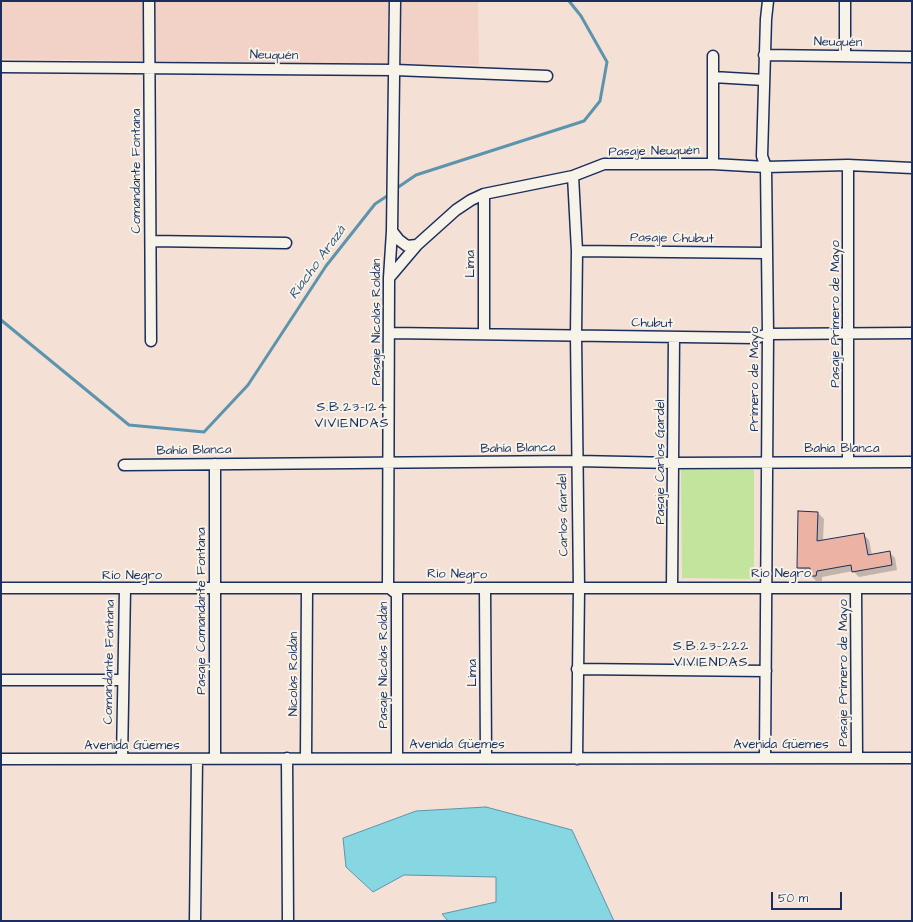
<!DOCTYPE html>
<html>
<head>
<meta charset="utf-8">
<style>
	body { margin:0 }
	#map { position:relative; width:913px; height:922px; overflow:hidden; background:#f4e0d4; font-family:"Architects Daughter",sans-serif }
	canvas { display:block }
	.frame { position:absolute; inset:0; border:2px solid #1b2f5e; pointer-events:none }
	.scale { position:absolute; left:771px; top:892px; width:71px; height:18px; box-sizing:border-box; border:2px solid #1b2f5e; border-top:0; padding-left:5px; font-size:12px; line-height:14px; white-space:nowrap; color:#1b2f5e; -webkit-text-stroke:3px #f7f3e8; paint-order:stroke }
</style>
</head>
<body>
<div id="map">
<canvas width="913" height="922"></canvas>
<div class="frame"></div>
<div class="scale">50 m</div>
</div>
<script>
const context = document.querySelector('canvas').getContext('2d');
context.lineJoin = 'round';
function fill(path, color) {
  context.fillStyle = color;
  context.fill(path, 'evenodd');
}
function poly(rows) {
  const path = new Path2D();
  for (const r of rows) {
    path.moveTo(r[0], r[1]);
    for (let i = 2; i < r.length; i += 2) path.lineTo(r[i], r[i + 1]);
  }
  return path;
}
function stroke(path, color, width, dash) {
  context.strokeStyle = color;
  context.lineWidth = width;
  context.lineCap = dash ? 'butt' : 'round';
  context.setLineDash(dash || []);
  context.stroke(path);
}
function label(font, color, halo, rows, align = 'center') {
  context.font = font + ' "Architects Daughter",sans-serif';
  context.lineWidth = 4;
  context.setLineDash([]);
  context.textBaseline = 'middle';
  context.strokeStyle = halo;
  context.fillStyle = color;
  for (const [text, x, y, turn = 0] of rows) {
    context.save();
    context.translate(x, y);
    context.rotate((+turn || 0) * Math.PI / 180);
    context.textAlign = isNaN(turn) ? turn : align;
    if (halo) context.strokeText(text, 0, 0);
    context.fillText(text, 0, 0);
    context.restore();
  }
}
fill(poly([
	[1,1,478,1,479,65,1,59]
]), '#f2d2c6');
fill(poly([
	[681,470,754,470,754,579,682,578]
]), '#c2e49d');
const water = poly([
	[486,807,572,830,614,921,448,921,442,914,496,902,496,877,404,875,373,892,346,867,343,838,416,811,486,807]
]);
fill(water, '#87d7e2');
stroke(water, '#5c94ad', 1);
fill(poly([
	[818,513,824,519,823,541,863,534,869,540,872,555,889,552,895,558,897,570,859,577,853,571,822,577,822,581,816,581,810,574,804,574,798,567]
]), '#0003');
stroke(poly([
	[394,190,416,175,584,121,600,101,607,62,581,16,569,1],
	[1,320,129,425,204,432,248,385,326,266,375,204,390,194]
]), '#5c94ad', 3);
const building = poly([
	[798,511,818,512,817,541,864,533,868,555,890,551,892,565,852,572,851,565,817,571,816,576,809,576,810,568,797,568,798,511]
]);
fill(building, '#ecb3a5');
stroke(building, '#1b2f5e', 1);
const minor = poly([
	[149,1,151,341],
	[845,1,845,56],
	[764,55,912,57],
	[713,56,713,164],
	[1,67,395,70,547,76],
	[713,77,764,80],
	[848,165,848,462],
	[573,176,577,251,576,335,579,589,577,759],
	[484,194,484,334],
	[392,231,399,240,407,246,417,245],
	[151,241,286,243],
	[577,251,766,253],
	[389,278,417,245,456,210,471,200,484,194,573,176,604,164,713,164,766,167,848,165,912,168],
	[390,333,756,338,768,334,912,333],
	[124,465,577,461,674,463,912,462],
	[388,587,389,278,392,231,395,1],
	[388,587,397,594,397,758],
	[672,587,674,337],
	[1,588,912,588],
	[485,588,486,758],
	[856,588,857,758],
	[577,669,766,671],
	[1,680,123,680],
	[287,758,288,921],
	[306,758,307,589],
	[765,758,768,334,766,167,762,156,766,19,768,1],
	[1,759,912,758],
	[122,759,125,589],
	[215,759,215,464],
	[195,921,197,759]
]);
stroke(minor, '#1b2f5e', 13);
stroke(minor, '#f7f3e8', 10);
label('13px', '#1b2f5e', '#f7f3e8', [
	["Neuquén",838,43,1],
	["Neuquén",274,56,1],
	["Pasaje Neuquén",654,152,-1],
	["Comandante Fontana",137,171,-90],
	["Pasaje Chubut",672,239,1],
	["Lima",471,264,-90],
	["Pasaje Primero de Mayo",836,314,-90],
	["Pasaje Nicolás Roldán",377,322,-90],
	["Chubut",652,324,1],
	["Primero de Mayo",755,379,-90],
	["Bahía Blanca",518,449,-1],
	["Bahía Blanca",842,449],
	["Bahía Blanca",194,451,-1],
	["Pasaje Carlos Gardel",661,462,-90],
	["Carlos Gardel",564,515,-91],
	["Río Negro",781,574],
	["Río Negro",457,575,1],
	["Río Negro",132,576],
	["Pasaje Comandante Fontana",202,611,-90],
	["Comandante Fontana",110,662,-89],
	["Pasaje Nicolás Roldán",384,665,-90],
	["Lima",473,673,-90],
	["Pasaje Primero de Mayo",844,673,-90],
	["Nicolás Roldán",294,674,-90],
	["Avenida Güemes",457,745],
	["Avenida Güemes",781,745],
	["Avenida Güemes",132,746]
]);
label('italic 14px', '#36597f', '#f7f3e8', [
	["Riacho Arazá",318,263,-54]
]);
context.letterSpacing = '1px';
label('14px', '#1b2f5e', '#f7f3e8', [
	["S.B.23-124",352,408],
	["VIVIENDAS",352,424],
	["S.B.23-222",711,647],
	["VIVIENDAS",711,663]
]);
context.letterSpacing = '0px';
</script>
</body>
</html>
